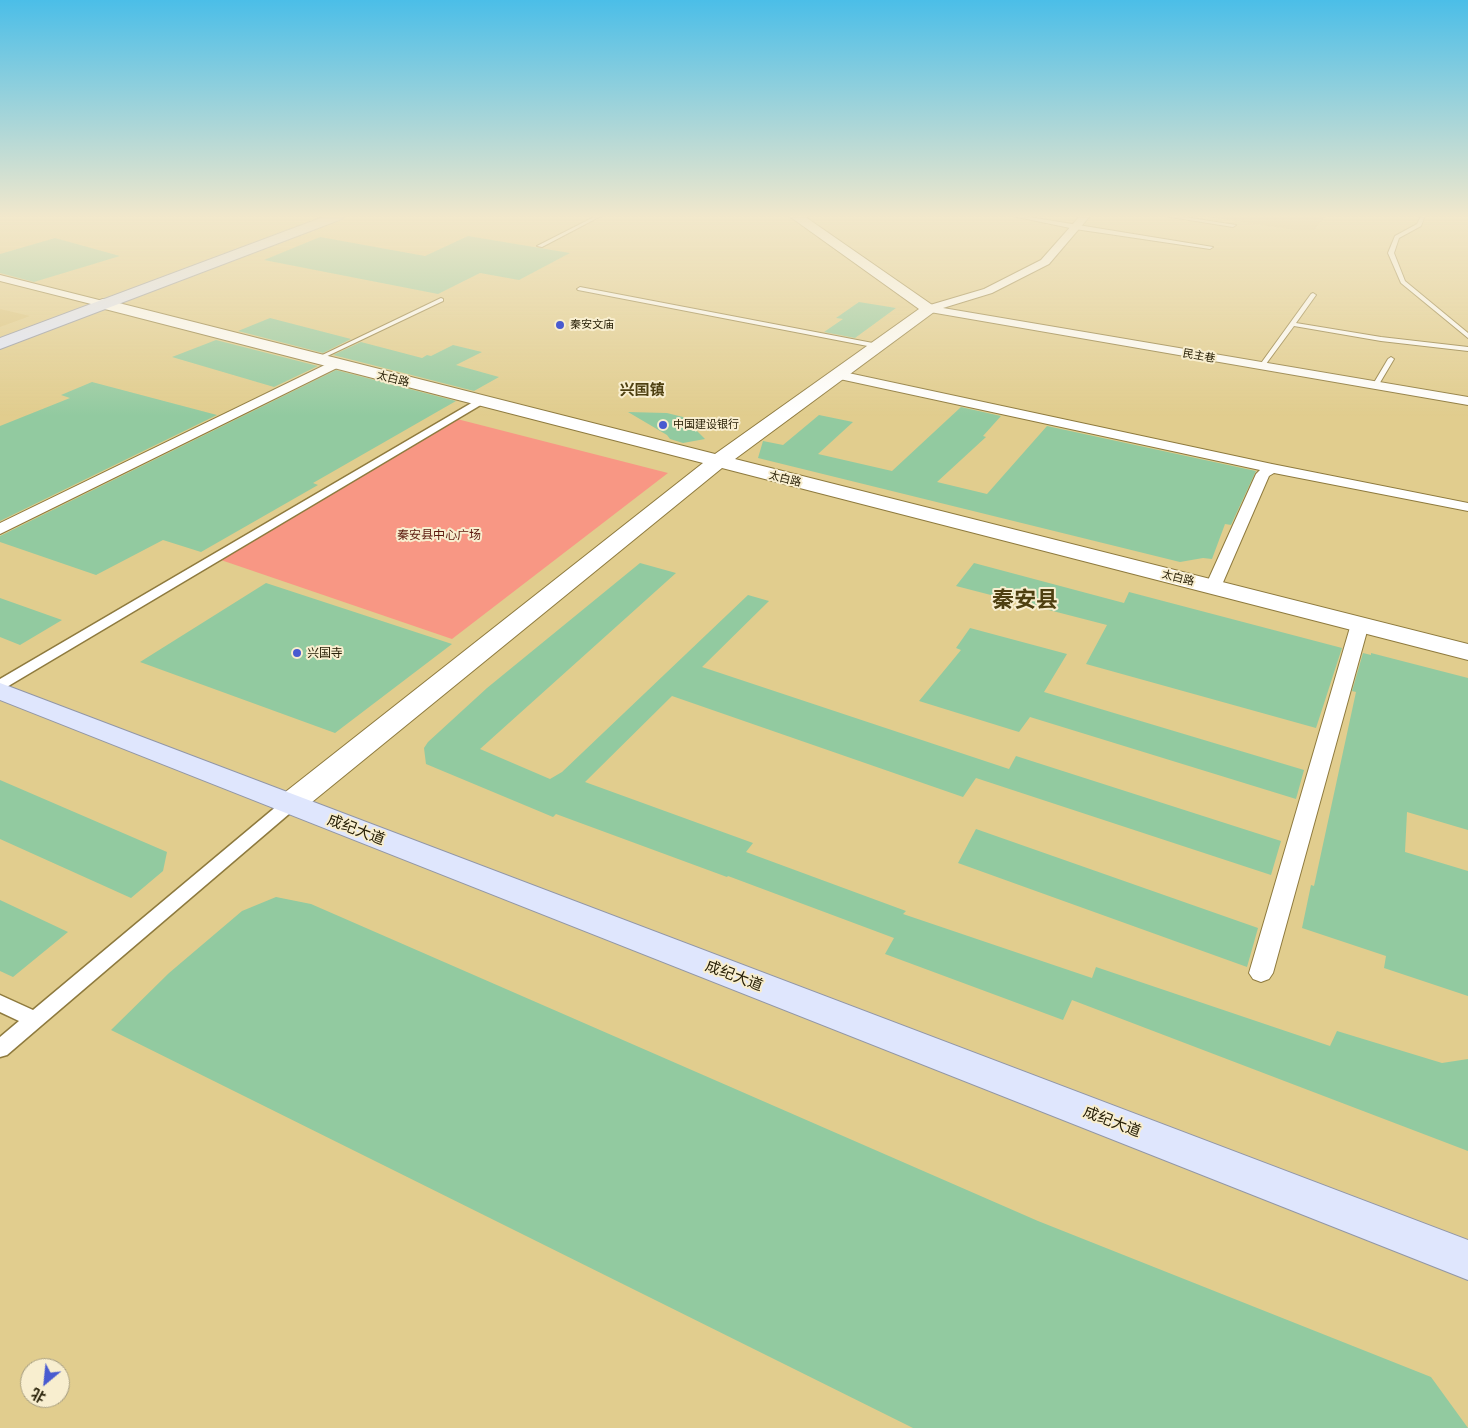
<!DOCTYPE html>
<html>
<head>
<meta charset="utf-8">
<style>
	body { margin:0 }
	#map { position:relative; width:1468px; height:1428px; overflow:hidden; background:#e1cd8e; font-family:Inter,"Noto Sans SC",sans-serif }
	canvas { display:block }
	.north { position:absolute; left:20px; top:1358px; width:50px; height:50px; box-sizing:border-box; background:#f8eecf; border:1px solid #a59c7f; border-radius:50%; rotate:208deg; font-size:14px; font-weight:700; line-height:20px; text-align:center; color:#282007 }
	.north::after { content:''; display:block; margin:auto; width:18px; height:22px; background:#495bd0; clip-path:polygon(50% 0,100% 100%,50% 72%,0 100%) }
</style>
</head>
<body>
<div id="map">
<canvas width="1468" height="1428"></canvas>
<div class="north">北</div>
</div>
<script>
const context = document.querySelector('canvas').getContext('2d');
context.lineJoin = 'round';
function fill(path, color) {
  context.fillStyle = color;
  context.fill(path, 'evenodd');
}
function poly(rows) {
  const path = new Path2D();
  for (const r of rows) {
    path.moveTo(r[0], r[1]);
    for (let i = 2; i < r.length; i += 2) path.lineTo(r[i], r[i + 1]);
  }
  return path;
}
function stroke(path, color, width, dash) {
  context.strokeStyle = color;
  context.lineWidth = width;
  context.lineCap = dash ? 'butt' : 'round';
  context.setLineDash(dash || []);
  context.stroke(path);
}
function label(font, color, halo, rows, align = 'center') {
  context.font = font + ' Inter,"Noto Sans SC",sans-serif';
  context.lineWidth = 4;
  context.setLineDash([]);
  context.textBaseline = 'middle';
  context.strokeStyle = halo;
  context.fillStyle = color;
  for (const [text, x, y, turn = 0] of rows) {
    context.save();
    context.translate(x, y);
    context.rotate((+turn || 0) * Math.PI / 180);
    context.textAlign = isNaN(turn) ? turn : align;
    if (halo) context.strokeText(text, 0, 0);
    context.fillText(text, 0, 0);
    context.restore();
  }
}
fill(poly([
	[1202,216,1326,216,1314,230,1294,230],
	[0,309,30,316,0,327]
]), '#dbc47e');
fill(poly([
	[457,419,668,473,452,639,218,559]
]), '#f89784');
fill(poly([
	[468,236,570,253,519,280,480,273,438,294,264,260,320,237,425,256],
	[55,238,120,256,34,282,0,273,0,254],
	[859,302,896,308,855,338,824,332,843,319,836,318],
	[270,318,351,339,323,353,238,331],
	[216,340,318,366,274,387,172,357],
	[361,342,422,358,427,355,431,356,453,345,482,352,456,365,499,377,474,391,333,355],
	[336,370,456,401,313,483,318,485,201,552,163,540,96,575,0,542,0,536],
	[92,382,217,415,0,521,0,426,70,398,61,395],
	[961,407,1001,416,983,436,986,437,937,482,987,494,1047,426,1256,471,1231,525,1225,524,1212,559,1203,558,1180,562,758,458,763,441,783,445,819,415,853,422,818,454,892,471],
	[628,412,667,413,683,417,705,439,683,443,670,439,667,435],
	[640,563,676,573,480,749,550,779,562,772,748,595,769,601,702,667,1009,769,1016,756,1281,841,1271,875,976,778,963,797,672,696,585,782,753,843,746,852,906,911,903,914,1092,978,1096,967,1330,1046,1337,1031,1442,1063,1468,1059,1468,1151,1072,1000,1063,1020,885,954,894,938,728,876,727,877,556,814,553,817,426,764,424,748,428,742,487,688],
	[974,563,1124,603,1129,592,1342,648,1316,728,1086,664,1107,625,956,586],
	[266,583,452,644,335,733,140,662],
	[0,598,62,620,20,645,0,637],
	[970,628,1067,654,1044,692,1304,770,1296,799,1030,717,1019,732,919,701,961,650,956,648],
	[1363,653,1371,655,1371,653,1468,678,1468,830,1407,812,1405,852,1468,871,1468,996,1384,968,1386,956,1302,928,1311,885,1314,886,1356,692,1352,691],
	[0,780,167,852,163,871,131,898,0,839],
	[976,829,1258,928,1247,967,958,863],
	[276,897,311,904,1038,1221,1431,1377,1468,1428,913,1428,111,1030,169,973,242,911],
	[0,900,68,932,13,977,0,971]
]), '#92caa0');
const service = poly([
	[596,216,601,216,542,247,537,246,596,216],
	[1015,216,1023,216,1213,247,1210,249,1075,229,1017,217,1015,216],
	[1168,216,1178,216,1236,225,1233,227,1170,217,1168,216],
	[1421,216,1425,216,1421,226,1399,238,1394,253,1405,281,1468,333,1468,338,1401,283,1388,253,1395,236,1417,224,1421,216],
	[580,287,878,344,881,346,878,348,578,290,577,289,580,287],
	[1313,293,1316,295,1296,323,1381,337,1468,347,1468,351,1381,341,1294,326,1263,368,1259,368,1259,366,1311,294,1313,293],
	[441,298,443,299,443,301,319,360,314,359,441,298],
	[1391,357,1394,359,1378,386,1373,387,1372,386,1388,359,1391,357]
]);
const pedestrian = poly([
	[480,398,485,401,484,403,5,688,0,689,0,679,480,398],
	[290,799,296,800,298,804,296,808,42,1025,7,1055,0,1057,0,1037,19,1021,0,1012,0,995,33,1010,284,800,290,799]
]);
const minor = poly([
	[1080,216,1090,216,1049,264,992,293,943,308,1468,397,1468,405,930,312,924,309,930,305,984,289,1041,260,1080,216],
	[0,275,107,302,108,304,103,307,0,281,0,275],
	[335,360,339,361,341,364,339,367,0,534,0,523,335,360],
	[839,371,1272,464,1468,503,1468,511,1274,473,1269,476,1221,587,1219,590,1213,592,1207,590,1205,587,1256,474,1260,470,835,378,833,375,839,371],
	[1360,619,1366,620,1369,624,1273,973,1269,979,1261,982,1253,979,1249,973,1351,624,1354,620,1360,619]
]);
const secondary = poly([
	[789,216,804,216,938,309,735,459,1468,644,1468,660,722,468,301,811,290,814,279,811,275,804,279,797,703,463,97,307,95,304,97,301,103,299,715,454,919,309,789,216]
]);
const primary = poly([
	[326,216,344,216,342,219,0,349,0,338,326,216],
	[0,683,1468,1240,1468,1280,0,700,0,683]
]);
stroke(service, '#8e7a3e', 2);
stroke(pedestrian, '#8e7a3e', 3);
stroke(minor, '#8e7a3e', 2);
stroke(secondary, '#8e7a3e', 2);
stroke(primary, '#9196a6', 2);
fill(service, '#fff');
fill(pedestrian, '#fff');
fill(minor, '#fff');
fill(secondary, '#fff');
fill(primary, '#dfe6fd');
const sky = context.createLinearGradient(0, 0, 0, 416);
sky.addColorStop(0, '#4bbee8');
sky.addColorStop(0.52, '#f2e8cc');
sky.addColorStop(1, '#f2e8cc00');
context.fillStyle = sky;
context.fillRect(0, 0, 1468, 416);
for (const [x, y, r, color] of [
	[560,325,5,"#495bd0"],
	[663,425,5,"#495bd0"],
	[297,653,5,"#495bd0"]
]) {
  const dot = new Path2D();
  dot.arc(x, y, r, 0, 2 * Math.PI);
  context.fillStyle = color;
  context.fill(dot);
  stroke(dot, '#f8eecf', 2);
}
label('11px', '#282007', '#f8eecf', [
	["秦安文庙",570,325],
	["中国建设银行",673,425]
], 'left');
label('11px', '#282007', '#f8eecf', [
	["民主巷",1199,356,10],
	["太白路",393,379,14],
	["太白路",785,479,14],
	["太白路",1178,578,14]
]);
label('12px', '#5a170c', '#f8eecf', [
	["秦安县中心广场",439,535]
]);
label('12px', '#282007', '#f8eecf', [
	["兴国寺",307,653]
], 'left');
label('bold 15px', '#4e4011', '#f8eecf', [
	["兴国镇",642,390]
]);
label('15px', '#282007', '#f8eecf', [
	["成纪大道",356,830,21],
	["成纪大道",734,976,21],
	["成纪大道",1112,1122,21]
]);
label('bold 22px', '#4e4011', '#f8eecf', [
	["秦安县",1025,600]
]);
</script>
</body>
</html>
